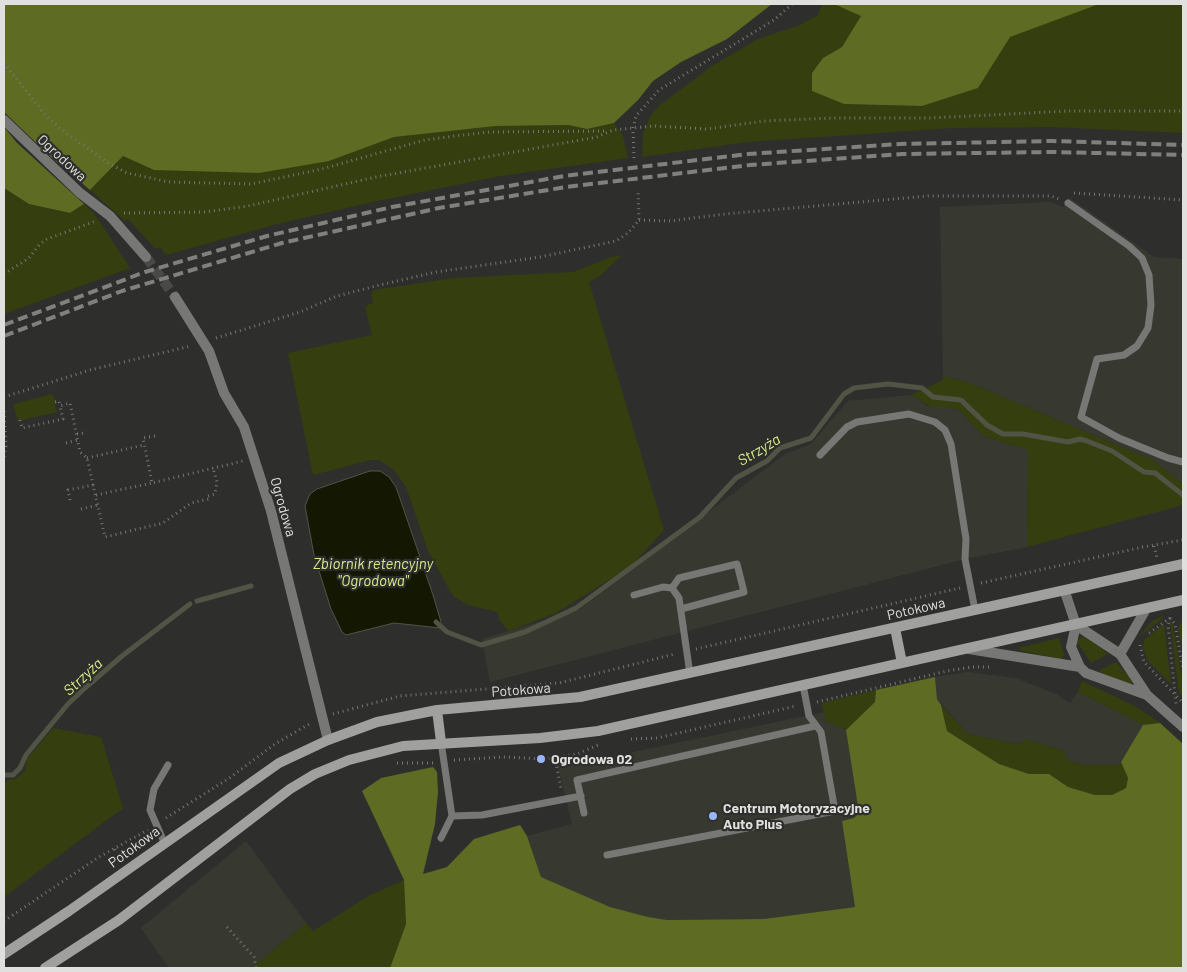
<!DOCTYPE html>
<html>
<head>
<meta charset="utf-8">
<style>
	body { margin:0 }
	#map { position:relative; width:1187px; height:972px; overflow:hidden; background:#2e2f2c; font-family:Barlow,sans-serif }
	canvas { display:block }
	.frame { position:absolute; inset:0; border:5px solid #e0e0de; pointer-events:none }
</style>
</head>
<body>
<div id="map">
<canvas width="1187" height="972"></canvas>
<div class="frame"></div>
</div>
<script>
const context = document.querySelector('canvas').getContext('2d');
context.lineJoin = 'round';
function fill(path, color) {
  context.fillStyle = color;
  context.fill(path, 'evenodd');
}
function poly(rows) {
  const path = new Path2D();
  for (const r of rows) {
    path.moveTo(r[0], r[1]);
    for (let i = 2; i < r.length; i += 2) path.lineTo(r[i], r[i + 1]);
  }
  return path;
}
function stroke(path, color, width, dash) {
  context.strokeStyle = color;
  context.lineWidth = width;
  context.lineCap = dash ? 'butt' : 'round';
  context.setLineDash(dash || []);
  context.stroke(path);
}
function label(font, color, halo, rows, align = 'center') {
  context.font = font + ' Barlow,sans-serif';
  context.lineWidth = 4.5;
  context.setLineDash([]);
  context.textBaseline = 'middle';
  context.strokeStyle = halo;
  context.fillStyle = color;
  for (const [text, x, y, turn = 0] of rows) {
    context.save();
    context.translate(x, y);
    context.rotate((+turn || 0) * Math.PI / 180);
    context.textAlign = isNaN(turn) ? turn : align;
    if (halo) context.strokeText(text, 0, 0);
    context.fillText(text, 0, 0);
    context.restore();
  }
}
fill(poly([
	[1070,198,1154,257,1183,259,1183,484,1153,460,965,381,943,376,940,207,1051,202,1063,207],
	[911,395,929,407,949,407,960,411,983,436,1028,450,1027,547,965,559,490,682,482,639,579,610,785,454,811,444,848,401],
	[968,672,1015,678,1056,694,1070,703,1078,692,1143,725,1119,765,1083,765,1065,759,1065,751,1025,739,1020,744,968,734,937,699,935,677],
	[825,712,826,721,846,730,859,813,854,818,842,821,855,907,764,919,667,920,648,917,610,907,541,877,527,836,572,824,557,761,614,756],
	[246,841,306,923,251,968,169,968,141,928]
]), '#373931');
fill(poly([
	[822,4,834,4,862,16,842,47,823,58,812,73,812,91,844,104,922,106,978,88,1009,37,1096,4,1183,4,1183,133,1053,127,953,128,747,142,642,157,643,133,651,115,660,105,712,66,758,39,800,25,818,15],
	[614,123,623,136,628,158,500,176,373,202,281,223,166,255,160,247,156,249,128,219,125,221,90,190,123,156,154,170,329,161,394,137,496,126,568,125,587,129],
	[4,188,29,204,70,213,84,204,94,213,130,268,4,314],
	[622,255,600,276,589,282,664,530,631,566,556,613,509,631,499,620,498,612,468,605,453,596,428,551,406,487,394,470,379,460,371,460,313,475,288,353,372,335,365,306,373,303,371,294,374,290,453,278,573,272,611,257],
	[943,376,965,381,1153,460,1183,484,1183,505,1027,547,1028,450,983,436,960,411,949,407,935,407,934,409,911,395,943,380],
	[53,394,57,412,18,421,13,404],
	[1163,616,1163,618,1139,637,1152,621],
	[1183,619,1183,658,1178,628],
	[1172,621,1183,683,1183,697,1179,693,1170,622],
	[1164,624,1171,684,1148,661,1143,647,1144,640],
	[1082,636,1095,643,1108,654,1091,663,1077,642],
	[1059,638,1064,655,1061,659,1022,651,1018,648],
	[1116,662,1131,679,1132,684,1126,684,1098,671],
	[1082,681,1135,706,1160,723,1143,725,1078,692],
	[876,690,875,702,846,730,826,721,821,703],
	[941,705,968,734,1020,744,1025,739,1065,751,1065,759,1083,765,1119,765,1121,762,1128,778,1126,788,1112,795,1095,795,1068,787,1049,774,1029,774,999,764,947,731],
	[53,728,101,737,123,808,4,897,4,784,8,780,15,779,25,771,27,759],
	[404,880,406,924,390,968,251,968,306,923,313,931,370,895]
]), '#353e0e');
fill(poly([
	[4,4,772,4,727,39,681,62,653,81,638,100,614,123,587,129,568,125,496,126,394,137,329,161,259,173,154,170,123,156,90,190,52,158,4,112],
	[834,4,1099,4,1010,37,978,88,922,106,844,104,812,91,812,73,823,58,842,47,861,16],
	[4,127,17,143,84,204,70,213,29,204,4,188],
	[935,677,937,699,941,705,947,731,999,764,1029,774,1049,774,1068,787,1095,795,1112,795,1126,788,1128,778,1121,762,1143,725,1160,723,1183,744,1183,968,390,968,406,924,404,880,362,791,381,778,433,767,437,772,438,792,435,824,423,874,447,867,474,839,520,825,527,836,541,877,610,907,648,917,667,920,764,919,855,907,842,821,854,818,859,813,846,730,875,702,876,690]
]), '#5e6b22');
const water = poly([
	[370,471,380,471,389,477,396,487,433,595,441,622,440,628,394,623,346,635,342,632,331,609,314,555,305,506,310,494,317,489,370,471]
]);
fill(water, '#141803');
stroke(water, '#515445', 1);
stroke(poly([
	[197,601,251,586],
	[436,622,447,632,481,645,525,632,576,608,700,517,736,478,767,461,780,448,811,438,844,394,854,388,888,384,922,388,933,397,961,400,987,425,1003,434,1023,434,1068,442,1080,439,1087,441,1112,451,1144,472,1155,473,1183,495],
	[4,775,13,775,20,768,26,755,68,704,85,688,122,656,190,604]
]), '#515445', 5);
stroke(poly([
	[146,257,175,297]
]), '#494a47', 10, [10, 5]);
stroke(poly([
	[4,63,47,117,66,133,108,163,127,173,169,182,251,184,322,169,425,140,455,136,490,132,608,131],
	[634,158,633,128,636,116,659,90,774,20,792,4],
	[1074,193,1183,200],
	[124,213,205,212,248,206,376,177,597,137,613,130,633,128,654,126,707,129,764,121,833,118,930,118,1067,111,1183,111],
	[639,220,670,221,725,214,928,196,1051,196,1059,199],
	[4,274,29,258,40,244,47,239,96,221],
	[216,338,300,312,337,296,380,285,436,272,540,257,616,241,628,233,639,220,638,190],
	[4,397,90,370,191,346],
	[55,402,59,401,60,406],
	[4,411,6,446,4,457],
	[20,420,22,428,63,419,60,406,70,403,80,452,87,458,105,537,163,523,191,503,209,499,208,496,215,494,217,482,213,468],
	[77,434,84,433],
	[155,436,143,438,152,483,243,461],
	[66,443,78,440],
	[87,458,144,445],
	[96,495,152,483],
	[70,500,68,490,94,485],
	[81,509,98,505],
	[1154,546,1157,558],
	[313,570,335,564],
	[981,583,1143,547,1183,540],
	[1170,618,1168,625,1176,704],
	[1170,618,1175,624,1183,670],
	[1149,633,1170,618],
	[1140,645,1144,662,1183,703],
	[696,649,960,588],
	[817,702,947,671,972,667,989,667],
	[333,714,400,696,559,683,675,654],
	[631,739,657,738,796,706],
	[555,757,561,789],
	[454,760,503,757,544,759,577,754,598,745],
	[397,763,433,763],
	[166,818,228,779,275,744,311,723],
	[115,849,122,859],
	[4,921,99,857,148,830],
	[227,927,254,957,256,968]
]), '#767774', 3, [1, 4]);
stroke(poly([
	[1068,203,1129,246,1142,258,1149,275,1151,305,1148,328,1137,346,1124,355,1097,359,1081,417,1119,438,1168,458,1183,462],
	[820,455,847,427,857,422,909,414,935,422,945,430,951,444,966,539,965,559,975,610],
	[672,588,679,578,737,564,744,592,681,609],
	[634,595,663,587,672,588,679,598,690,674],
	[441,742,452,816],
	[584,813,577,780,815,726],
	[441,838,452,816,482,815,581,796],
	[164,842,150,810,154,789,168,765],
	[607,855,835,811,821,732,809,716,803,685]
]), '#777776', 7);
stroke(poly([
	[4,120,80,193,110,216,146,257],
	[175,297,209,351,224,393,244,427,271,511,328,740]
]), '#777776', 10);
stroke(poly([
	[1065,592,1076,625,1071,647,1080,667,1086,673,1147,695],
	[1076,625,1120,654,1147,695,1183,727],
	[969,649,1080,667],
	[1120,654,1146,609]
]), '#777776', 10);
stroke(poly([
	[895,628,902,663],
	[437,710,441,742],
	[4,954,69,911,279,763,328,740,377,722,437,710,580,697,1183,564],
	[45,968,119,920,290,789,315,774,349,760,403,746,540,738,598,731,1183,600]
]), '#a0a09e', 10);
stroke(poly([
	[4,325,145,272,267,236,392,207,564,176,748,154,900,144,1052,141,1183,145],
	[4,336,122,291,282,243,439,208,566,187,750,165,902,154,1053,152,1183,155]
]), '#80817e', 4, [10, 5]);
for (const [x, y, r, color] of [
	[541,759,5,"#9bb5fd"],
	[713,816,5,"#9bb5fd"]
]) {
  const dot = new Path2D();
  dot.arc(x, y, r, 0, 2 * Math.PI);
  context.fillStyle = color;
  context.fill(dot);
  stroke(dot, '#2e2f2c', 2);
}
label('14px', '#e0e0de', '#2e2f2c', [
	["Ogrodowa",62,158,43],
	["Ogrodowa",283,507,74],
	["Potokowa",916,609,-13],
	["Potokowa",521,690,-4],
	["Potokowa",134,847,-36]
]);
label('bold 14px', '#e0e0de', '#2e2f2c', [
	["Ogrodowa 02",551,759],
	["Centrum Motoryzacyjne",723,808],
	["Auto Plus",723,824]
], 'left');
label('italic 15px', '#d8ed89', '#2e2f2c', [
	["Strzyża",759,450,-31],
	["Zbiornik retencyjny",373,564],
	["\"Ogrodowa\"",373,581],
	["Strzyża",83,677,-43]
]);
</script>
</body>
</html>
